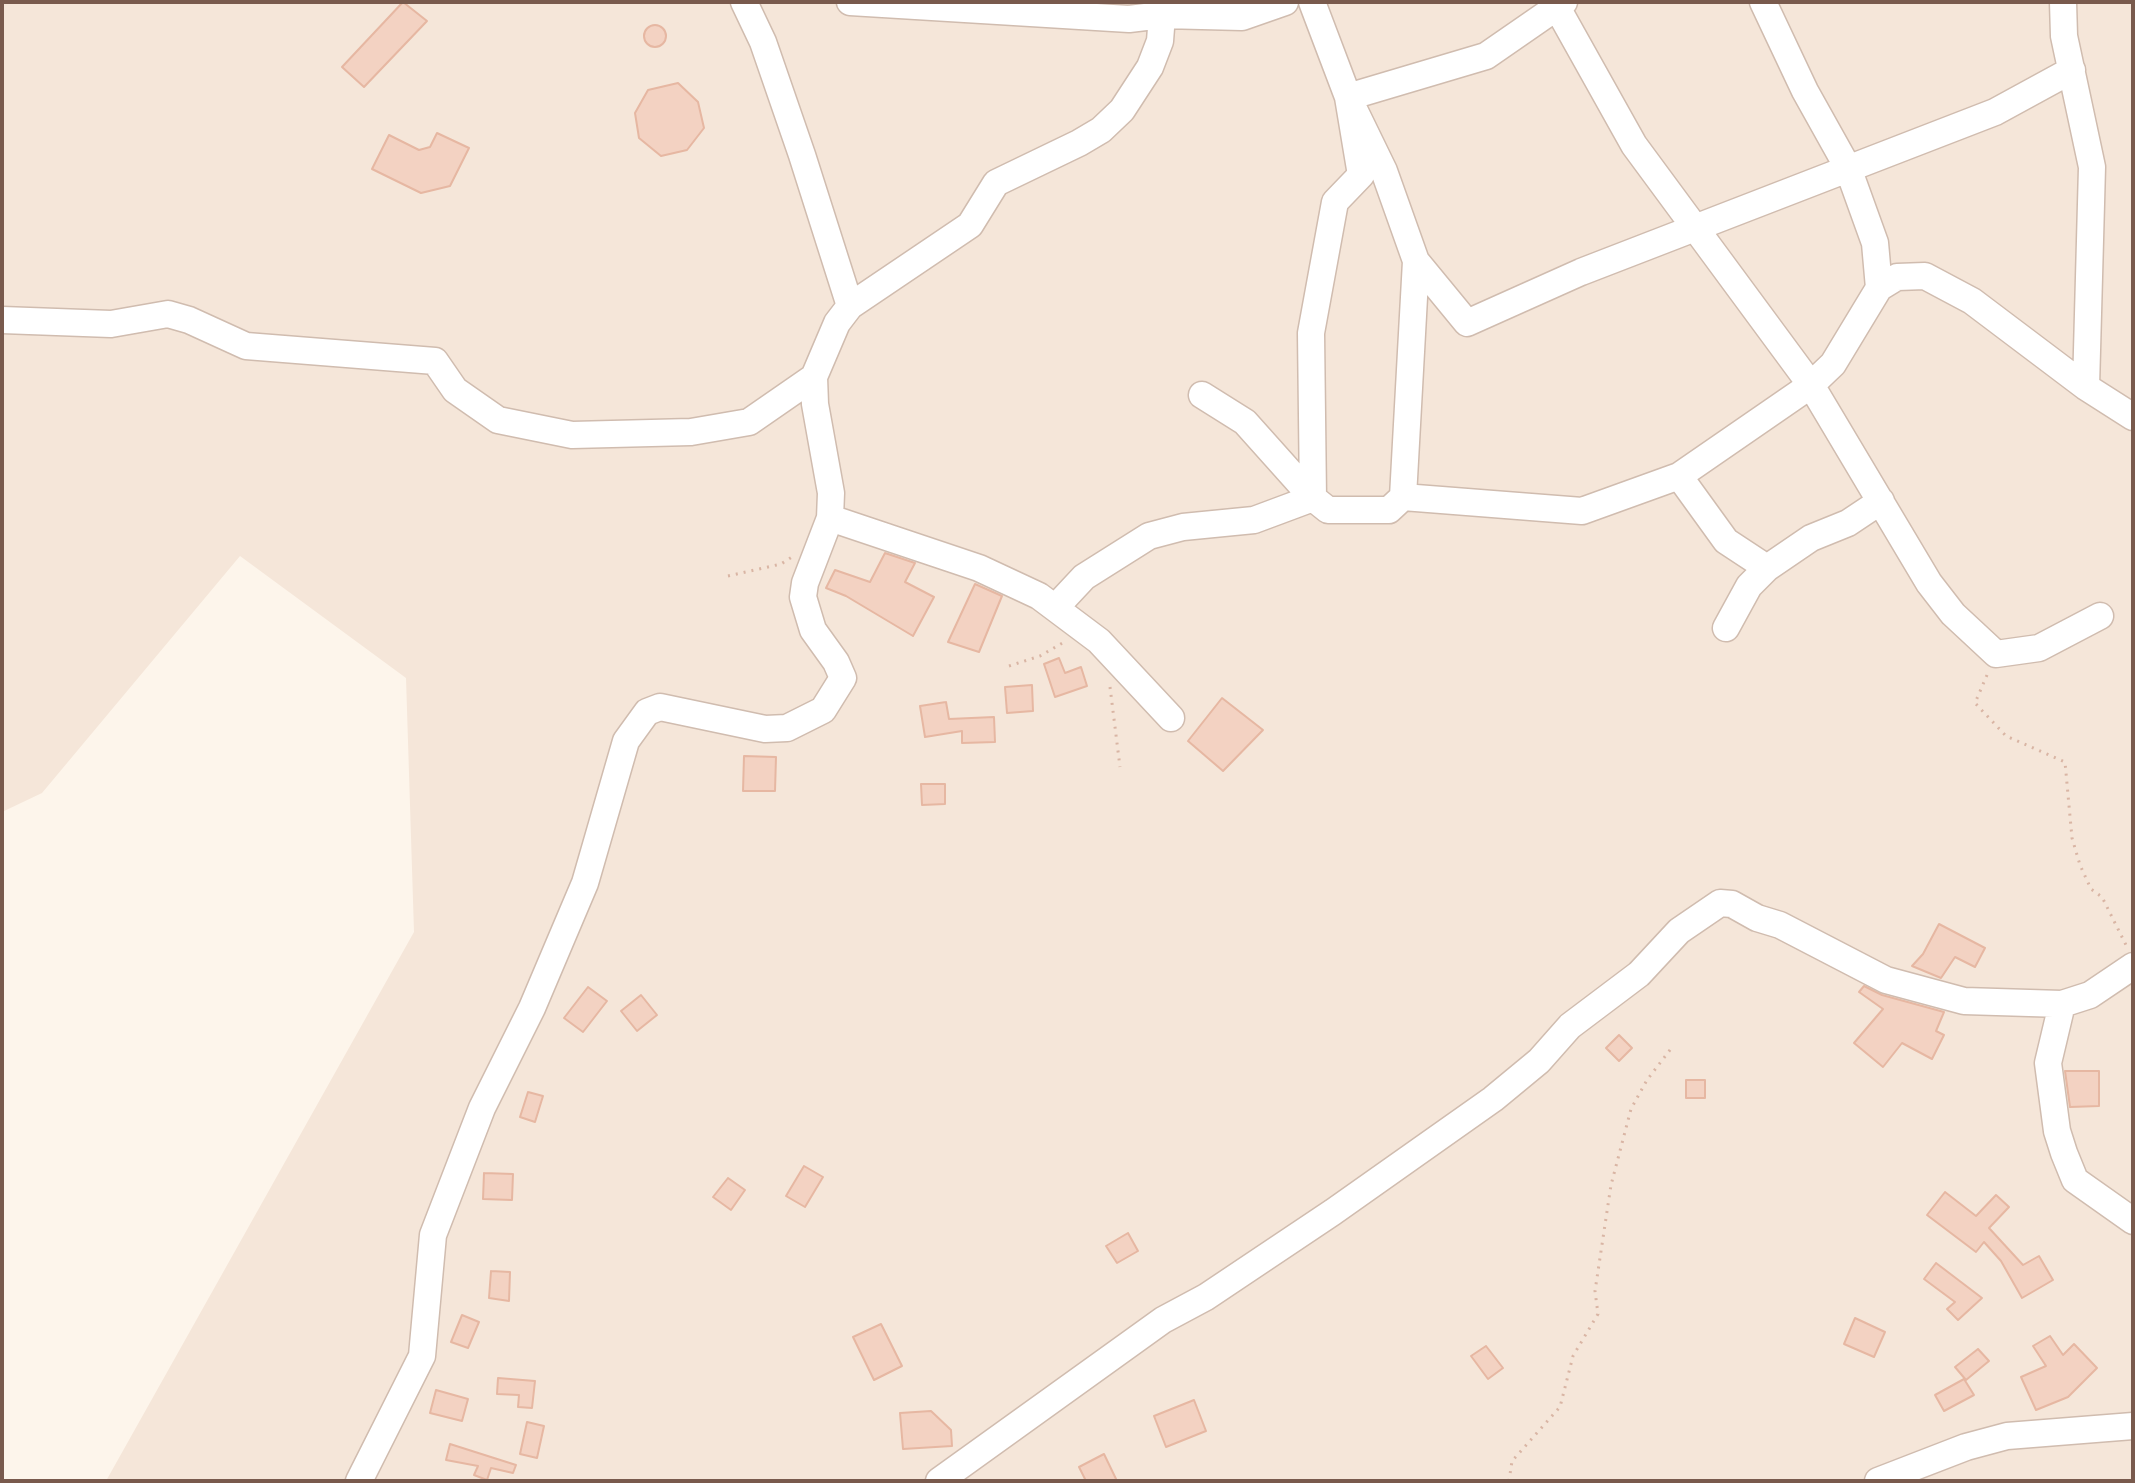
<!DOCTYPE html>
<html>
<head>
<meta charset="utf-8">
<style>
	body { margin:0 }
	#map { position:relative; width:2135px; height:1483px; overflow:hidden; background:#fdf5eb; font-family:"Alegreya Sans",sans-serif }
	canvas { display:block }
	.frame { position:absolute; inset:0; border:4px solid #795a4d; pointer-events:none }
</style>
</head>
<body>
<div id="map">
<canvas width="2135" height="1483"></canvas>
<div class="frame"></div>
</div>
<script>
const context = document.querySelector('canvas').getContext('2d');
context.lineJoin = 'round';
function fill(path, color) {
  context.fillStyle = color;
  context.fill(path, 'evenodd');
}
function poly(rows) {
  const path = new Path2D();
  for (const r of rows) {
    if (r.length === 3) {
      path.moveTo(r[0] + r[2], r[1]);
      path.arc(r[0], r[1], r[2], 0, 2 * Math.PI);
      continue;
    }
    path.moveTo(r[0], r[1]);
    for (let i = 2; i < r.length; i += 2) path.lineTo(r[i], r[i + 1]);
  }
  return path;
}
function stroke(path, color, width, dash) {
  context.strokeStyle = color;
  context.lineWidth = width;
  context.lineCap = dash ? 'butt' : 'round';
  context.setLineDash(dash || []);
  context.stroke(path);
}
fill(poly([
	[2,2,2133,2,2133,1481,106,1481,414,932,406,678,240,556,42,793,2,812]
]), '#f5e6d9');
const building = poly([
	[403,2,427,21,364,87,342,67,403,2],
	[655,36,11],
	[678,83,698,102,704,128,687,150,661,156,639,138,635,113,648,90,678,83],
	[437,133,469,148,450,186,421,193,372,169,389,135,419,150,430,147,437,133],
	[885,553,915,563,905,582,934,597,913,636,846,596,826,588,835,570,870,582,885,553],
	[975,584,1002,596,979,652,948,642,975,584],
	[1059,658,1065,673,1081,667,1087,686,1055,697,1044,664,1059,658],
	[1032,685,1033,711,1007,713,1005,687,1032,685],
	[1222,698,1263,730,1223,771,1188,741,1222,698],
	[946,702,949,719,994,717,995,742,962,743,962,731,925,737,920,706,946,702],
	[744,756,776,757,775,791,743,791,744,756],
	[921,784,945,784,945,804,922,805,921,784],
	[1939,924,1985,948,1975,967,1955,957,1941,978,1912,966,1923,954,1939,924],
	[1864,986,1882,995,1944,1012,1936,1031,1944,1035,1932,1059,1902,1043,1883,1067,1854,1043,1883,1009,1859,992,1864,986],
	[588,987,607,1001,583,1032,564,1018,588,987],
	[641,995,657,1015,637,1031,621,1011,641,995],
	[1619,1035,1632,1048,1619,1061,1606,1048,1619,1035],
	[2065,1071,2099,1071,2099,1106,2070,1107,2065,1071],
	[1686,1080,1705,1080,1705,1098,1686,1098,1686,1080],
	[528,1092,543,1096,535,1122,520,1117,528,1092],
	[804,1166,823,1177,805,1207,786,1196,804,1166],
	[484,1173,513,1174,512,1200,483,1199,484,1173],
	[728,1178,745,1190,731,1210,713,1197,728,1178],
	[1945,1192,1976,1216,1996,1195,2009,1207,1989,1228,2023,1265,2039,1256,2053,1280,2022,1298,2001,1261,1984,1242,1976,1252,1927,1215,1945,1192],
	[1128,1233,1138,1251,1117,1263,1106,1246,1128,1233],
	[1936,1263,1982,1298,1958,1320,1947,1309,1955,1302,1924,1279,1936,1263],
	[491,1271,510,1272,509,1301,489,1298,491,1271],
	[462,1315,479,1322,468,1348,451,1342,462,1315],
	[1855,1318,1885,1332,1874,1357,1844,1344,1855,1318],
	[881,1324,902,1366,874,1380,853,1337,881,1324],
	[2050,1336,2063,1355,2074,1344,2097,1368,2068,1397,2036,1410,2021,1377,2046,1366,2033,1346,2050,1336],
	[1486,1346,1503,1368,1488,1379,1471,1356,1486,1346],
	[1978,1349,1989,1361,1966,1380,1955,1367,1978,1349],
	[498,1378,535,1381,532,1408,518,1407,519,1395,497,1394,498,1378],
	[1964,1379,1974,1395,1944,1411,1935,1395,1964,1379],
	[436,1390,468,1399,462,1421,430,1413,436,1390],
	[1194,1400,1206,1431,1166,1447,1154,1416,1194,1400],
	[931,1411,951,1430,952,1446,903,1449,900,1413,931,1411],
	[527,1422,544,1426,537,1458,520,1454,527,1422],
	[450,1444,516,1465,513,1473,491,1468,487,1480,474,1475,478,1466,446,1460,450,1444],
	[1104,1454,1117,1481,1086,1481,1079,1467,1104,1454]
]);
fill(building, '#f3d2c2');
stroke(building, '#e6b7a2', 2);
const minor = poly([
	[744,2,763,42,802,155,850,306],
	[850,2,1129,19,1162,15,1242,17,1285,2],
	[1312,2,1348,97,1384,171,1416,261,1403,497],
	[1554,2,1634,145,1811,385,1929,583,1953,614,1996,654,2039,648,2100,616],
	[1763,2,1805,91,1848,168,1875,243,1879,288],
	[2063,2,2064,36,2092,167,2086,387],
	[1416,261,1467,323,1581,272,1995,112,2072,70],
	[2,320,111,324,168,314,189,320,246,346,435,361,455,390,498,420,572,435,691,432,749,422,814,377],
	[1202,395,1245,422,1313,498],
	[1679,476,1726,541,1767,568],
	[1313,498,1311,333,1335,202,1361,175,1348,97,1486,56,1564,2],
	[830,518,979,568,1039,596,1099,641,1171,718],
	[1055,608,1084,577,1149,536,1183,527,1254,520,1313,498,1328,510,1389,510,1403,497,1582,511,1679,476,1811,385,1833,364,1879,288,1897,277,1925,276,1972,301,2086,387,2133,417],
	[1726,628,1749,586,1767,568,1811,538,1848,523,1881,501],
	[2062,1004,2048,1063,2057,1131,2064,1153,2075,1180,2133,1221],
	[359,1481,422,1356,433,1235,482,1108,532,1008,585,883,626,741,647,712,660,707,765,729,787,728,823,710,843,678,836,662,813,630,803,597,805,583,830,518,831,493,815,404,814,377,837,323,850,306,970,225,996,183,1079,143,1101,130,1122,110,1150,67,1160,41,1162,15,1159,2],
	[939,1481,1163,1320,1206,1297,1333,1212,1493,1099,1539,1061,1570,1026,1639,974,1679,931,1720,903,1732,904,1757,918,1780,925,1886,980,1964,1001,2062,1004,2090,995,2133,966],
	[1878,1481,1966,1447,2007,1436,2133,1426]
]);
stroke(minor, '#d0bcaf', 29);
stroke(poly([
	[728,576,781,564,792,557],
	[1009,666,1040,656,1066,641],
	[1987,675,1975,703,2006,736,2065,762,2072,838,2080,865,2091,889,2102,897,2127,947],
	[1110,687,1120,767],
	[1509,1481,1512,1461,1560,1407,1573,1356,1598,1314,1595,1291,1611,1185,1631,1109,1647,1080,1673,1046]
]), '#d9b5a4', 3, [2, 6]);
stroke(minor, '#fff', 26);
</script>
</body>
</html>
